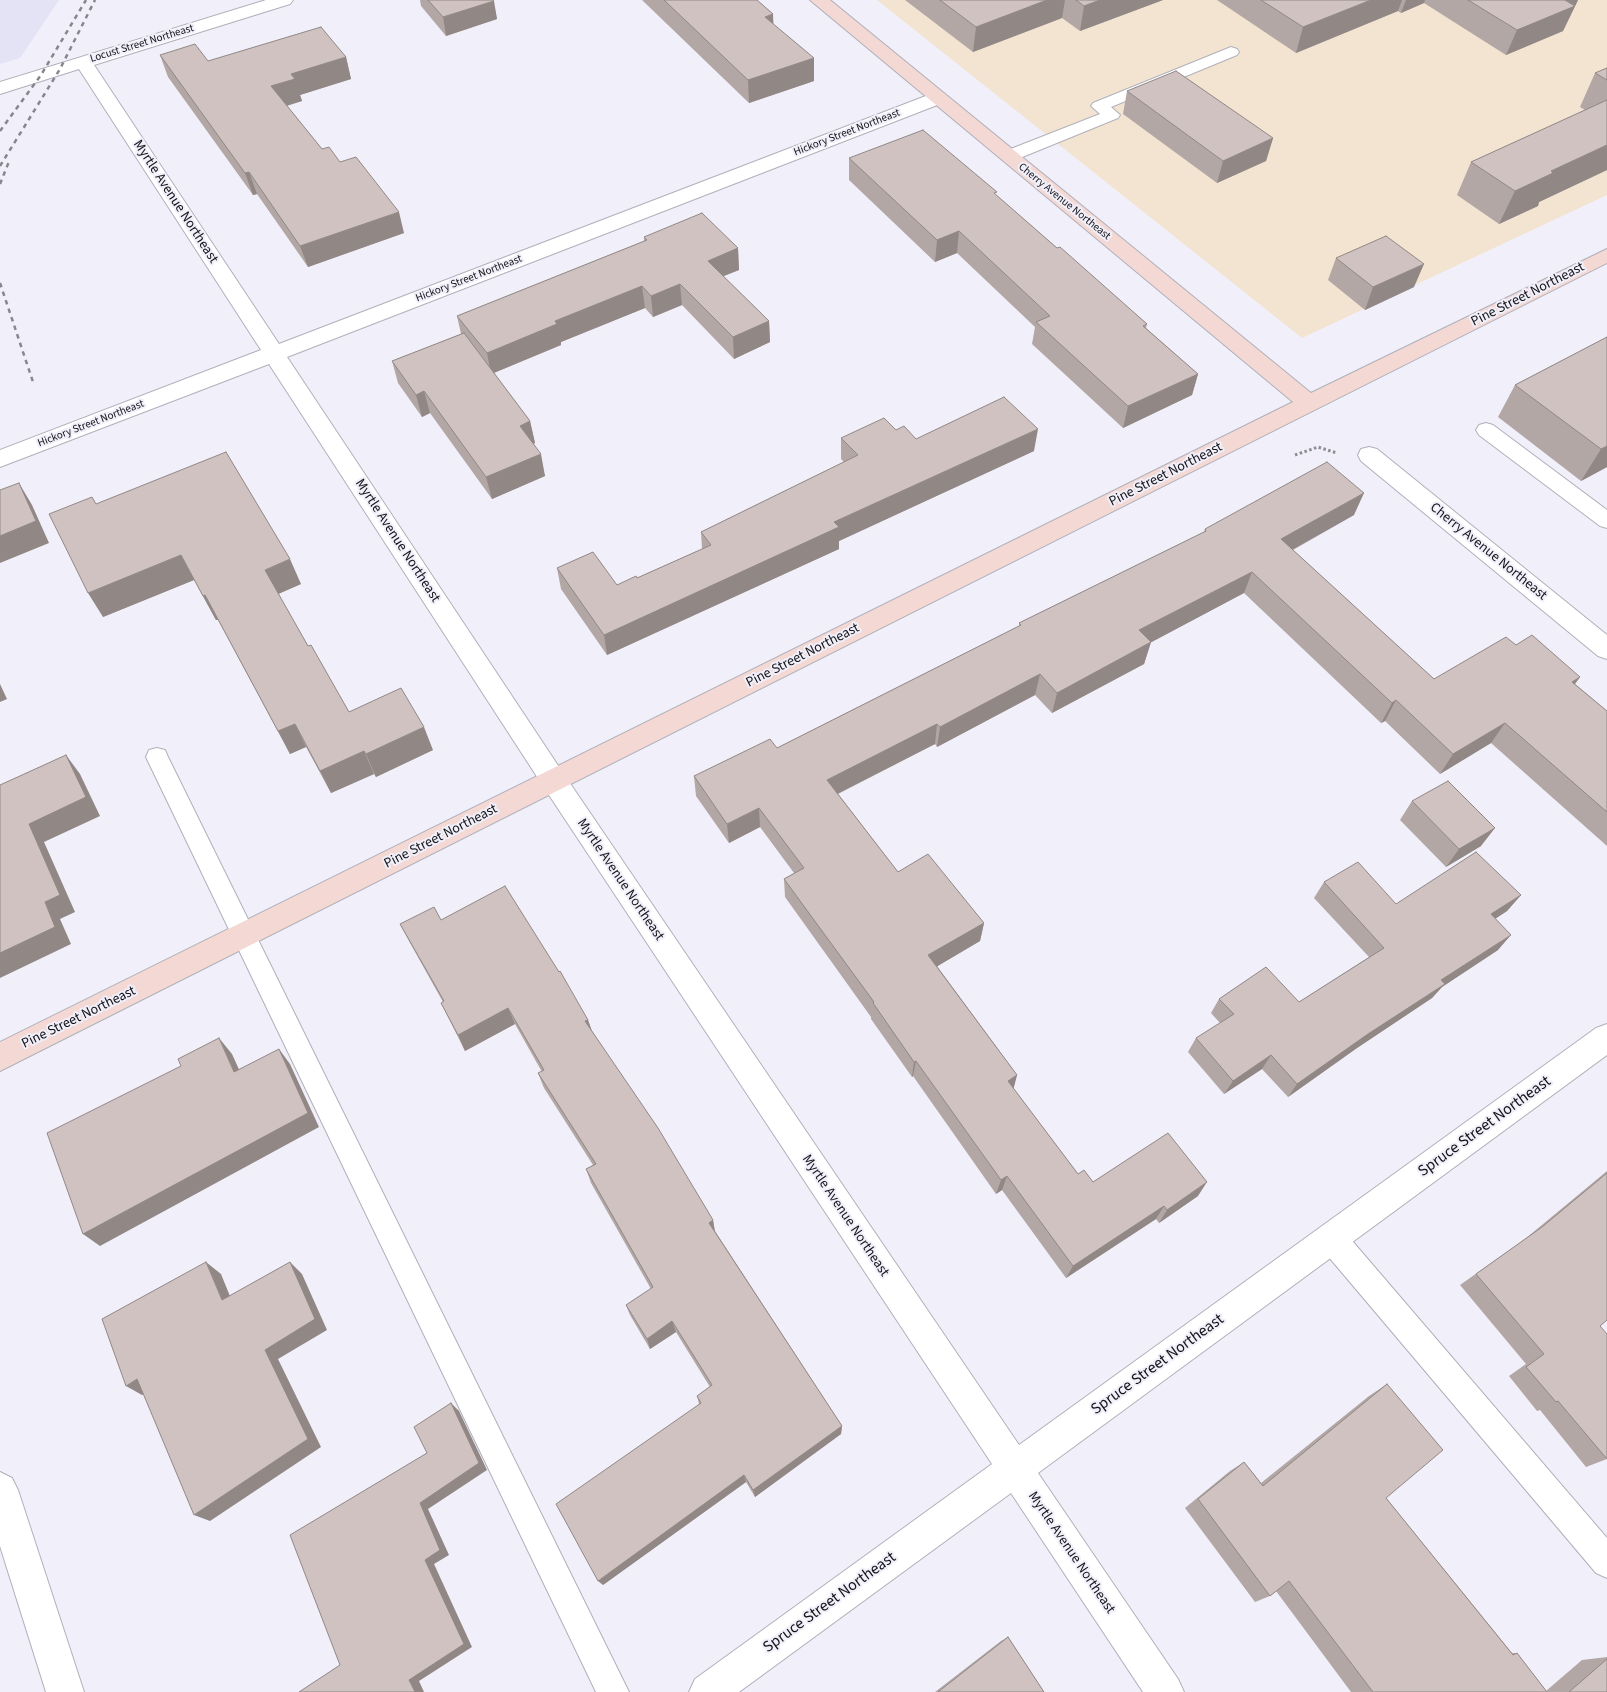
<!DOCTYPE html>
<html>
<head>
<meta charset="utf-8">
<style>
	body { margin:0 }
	canvas { display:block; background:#f0effa }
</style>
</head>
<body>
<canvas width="1607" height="1692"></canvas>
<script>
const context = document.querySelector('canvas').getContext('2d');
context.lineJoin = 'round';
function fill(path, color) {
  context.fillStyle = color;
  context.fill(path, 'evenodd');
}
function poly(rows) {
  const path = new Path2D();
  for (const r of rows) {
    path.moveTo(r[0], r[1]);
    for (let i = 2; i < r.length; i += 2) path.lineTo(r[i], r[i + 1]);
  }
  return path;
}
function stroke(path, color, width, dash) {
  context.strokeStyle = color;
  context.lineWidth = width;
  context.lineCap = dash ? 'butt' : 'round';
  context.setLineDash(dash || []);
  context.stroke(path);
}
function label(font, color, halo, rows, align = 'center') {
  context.font = font + ' "Source Sans 3",sans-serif';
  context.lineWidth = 4;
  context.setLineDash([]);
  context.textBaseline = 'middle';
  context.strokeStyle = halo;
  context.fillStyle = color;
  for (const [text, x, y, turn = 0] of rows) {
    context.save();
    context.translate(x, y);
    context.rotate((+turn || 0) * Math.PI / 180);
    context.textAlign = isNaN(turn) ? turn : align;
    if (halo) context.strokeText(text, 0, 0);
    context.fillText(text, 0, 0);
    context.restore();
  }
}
fill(poly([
	[0,0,59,0,20,58,0,64]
]), '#e3e3f5');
fill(poly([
	[877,0,1607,0,1607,195,1302,338]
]), '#f3e4d1');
const service = poly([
	[1231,47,1237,49,1239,52,1237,55,1111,107,1120,115,1118,118,1015,160,1009,161,1003,160,1001,156,1003,152,1100,114,1091,106,1093,103,1231,47],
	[1486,423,1493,425,1607,510,1607,528,1600,526,1479,435,1476,430,1479,425,1486,423],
	[157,748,165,750,168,757,629,1692,596,1692,146,757,149,750,157,748],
	[1332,1225,1342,1229,1607,1538,1607,1578,1596,1573,1322,1249,1318,1239,1322,1229,1332,1225]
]);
const minor = poly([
	[266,0,293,0,290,4,94,65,279,344,931,94,938,92,945,94,947,98,945,102,287,357,563,773,1019,1445,1596,1028,1607,1024,1607,1055,1038,1473,1178,1679,1184,1692,1143,1692,1011,1493,739,1692,689,1692,695,1679,992,1464,545,789,269,364,0,467,0,450,261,350,79,69,0,94,0,82,266,0],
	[1369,447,1377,449,1607,635,1607,659,1598,656,1361,461,1358,455,1361,449,1369,447],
	[0,1472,12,1478,18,1490,84,1692,46,1692,0,1546,0,1472]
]);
const secondary = poly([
	[810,0,830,0,1311,393,1607,249,1607,263,0,1071,0,1042,1293,402,810,0]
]);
stroke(service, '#b0b0ba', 2);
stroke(minor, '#b0b0ba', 2);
stroke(secondary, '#b0b0ba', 2);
stroke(poly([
	[1295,455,1318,447,1337,453]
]), '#8e8d94', 3, [2.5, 2.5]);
fill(service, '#fff');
fill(minor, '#fff');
fill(secondary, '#f3d8d4');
stroke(poly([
	[0,131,41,75,86,0],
	[0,166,60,69,95,0],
	[0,184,10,159],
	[0,283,34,385]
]), '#87868d', 2.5, [4.5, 4.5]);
fill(poly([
	[420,0,493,0,497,19,446,36,421,6],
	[642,0,757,0,773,14,773,24,814,81,749,103],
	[905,0,1163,0,1080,31,1062,18,973,52],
	[1217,0,1578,0,1563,31,1506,55,1424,3,1401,13,1398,11,1296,53],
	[160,55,208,61,346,57,351,79,300,95,302,101,287,106,322,149,340,162,404,233,308,267,257,194,253,195,168,77],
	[1607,68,1607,170,1539,202,1538,206,1499,224,1457,195,1471,162,1585,110,1580,107,1595,73],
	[1127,91,1273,138,1266,161,1217,183,1123,114],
	[849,158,996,195,1057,248,1147,324,1146,328,1198,374,1192,395,1123,428,1032,344,1035,327,957,253,935,262,849,180],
	[644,237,738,248,739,270,723,276,769,321,770,342,734,359,682,305,653,317,645,308,561,342,561,345,494,373,530,421,535,443,533,444,545,476,492,499,430,413,422,417,398,383,392,361,461,334,457,316,644,241],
	[1336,258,1414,287,1365,310,1328,280],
	[1607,337,1607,467,1581,481,1498,417,1515,385],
	[896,430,916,439,1034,451,839,541,839,549,607,655,561,589,557,568,617,585,637,578,702,549,701,532,844,462,841,459,841,438],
	[96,504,301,584,278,594,308,646,349,712,433,750,376,777,374,774,331,793,306,747,290,754,218,620,216,620,194,580,103,617],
	[1354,515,1293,550,1434,679,1516,645,1580,677,1575,684,1607,711,1607,846,1491,743,1440,774,1385,721,1381,723,1244,593,1151,642,1144,664,1052,713,1035,695,937,747,935,744,838,794,898,872,984,923,980,941,937,966,1017,1075,1013,1088,1078,1174,1093,1182,1198,1196,1159,1223,1156,1219,1066,1278,1002,1190,996,1194,913,1076,912,1077,871,1019,871,1017,785,897,784,879,794,873,760,827,729,843,696,796,694,776,777,748,1019,626,1019,623,1204,532,1205,529],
	[1412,801,1481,846,1446,867,1400,820],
	[1324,882,1396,904,1521,895,1507,911,1495,919,1498,950,1442,987,1432,998,1357,1048,1288,1097,1262,1069,1224,1094,1188,1052,1196,1038,1220,1023,1211,1013,1219,999,1299,1002,1369,957,1314,898],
	[441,920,588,1020,592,1031,713,1220,715,1231,842,1426,841,1434,755,1497,746,1482,603,1585,699,1404,697,1396,710,1387,676,1332,650,1349,630,1315,626,1305,651,1289,591,1183,586,1169,593,1165,544,1088,538,1073,542,1072,515,1024,465,1051,441,1003,443,1002,409,941,400,924],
	[1607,1171,1607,1320,1600,1326,1607,1459,1586,1467,1540,1410,1537,1411,1509,1376,1526,1364,1460,1285,1525,1239],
	[1387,1384,1386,1498,1512,1653,1517,1653,1546,1691,1582,1660,1607,1657,1607,1692,1351,1692,1276,1591,1270,1596,1255,1602,1185,1508,1230,1471,1244,1462,1261,1483,1369,1396],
	[1008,1637,1044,1692,935,1692,1001,1641]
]), '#b2a7a5');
fill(poly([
	[1047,0,1065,0,1062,18,973,52,976,27],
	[1100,0,1163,0,1080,31,1084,6],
	[1371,0,1402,0,1398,11,1296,53,1303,27],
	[1406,0,1425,0,1424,3,1401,13],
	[1562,0,1578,0,1563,31,1506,55,1517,30],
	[494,1,497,19,446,36,443,17],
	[773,14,774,37,765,17],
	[346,57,351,79,300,95,302,101,278,108,271,86,291,74],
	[814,58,814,81,749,103,748,80],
	[1273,138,1266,161,1217,183,1223,161],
	[1607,145,1607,170,1539,202,1538,206,1499,224,1515,191,1551,171],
	[249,172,257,194,253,195,245,173],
	[399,212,404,233,308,267,300,246],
	[959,231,957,253,935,262,937,240],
	[738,248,739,270,709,282,708,261],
	[1424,264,1414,287,1365,310,1373,287],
	[680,284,682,305,653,317,651,296],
	[642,286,645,308,561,342,561,345,491,374,487,353,555,321],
	[769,321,770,342,734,359,733,337],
	[1198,374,1192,395,1123,428,1128,406],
	[424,391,430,413,422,417,416,395],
	[530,421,535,443,524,448,520,426],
	[1038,429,1034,451,839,541,839,549,607,655,604,635,834,522],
	[1607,446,1607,467,1581,481,1601,449],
	[541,454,545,476,492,499,486,477],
	[19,483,32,505,49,543,0,563,0,536],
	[1364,493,1354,515,1272,561,1281,539],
	[181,555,194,580,103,617,88,593],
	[290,559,301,584,276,595,265,570],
	[1252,572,1244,593,1133,652,1139,630],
	[205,595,218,620,216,620,203,596],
	[1151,642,1144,664,1052,713,1057,693],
	[1040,674,1035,695,937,747,940,727],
	[1580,677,1565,697,1572,682],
	[0,684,7,699,0,702],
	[1396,700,1385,721,1381,723,1392,703],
	[1505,723,1491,743,1440,774,1453,754],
	[295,724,306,747,290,754,278,731],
	[937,724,935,744,827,799,827,780],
	[424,727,433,750,376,777,366,754],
	[364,751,374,774,331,793,320,771],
	[66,755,80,774,100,816,44,842,75,912,60,919,71,944,0,978,0,953,29,824],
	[759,808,760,827,729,843,727,824],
	[1495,828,1481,846,1446,867,1459,849],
	[1521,895,1507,911,1478,930,1491,914],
	[984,923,980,941,926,973,928,955],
	[1511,935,1498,950,1442,987,1432,998,1357,1048,1288,1097,1297,1084,1441,980],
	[508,1008,515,1024,465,1051,458,1035],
	[588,1020,593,1035,585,1021],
	[219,1038,232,1054,247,1087,234,1072],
	[279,1049,290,1064,319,1127,100,1246,83,1234],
	[1271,1055,1262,1069,1224,1094,1233,1081],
	[916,1061,913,1076,912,1077,914,1062],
	[1017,1075,1013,1091,1008,1081],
	[1007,1176,1002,1190,996,1194,1001,1180],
	[1207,1182,1198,1196,1159,1223,1167,1210],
	[1164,1206,1156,1219,1066,1278,1073,1266],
	[713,1220,715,1233,709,1223],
	[206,1262,221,1274,236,1311,222,1300],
	[290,1262,302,1274,327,1330,278,1359,321,1447,210,1521,194,1515,265,1350],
	[672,1321,676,1332,650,1349,647,1339],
	[137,1379,154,1388,142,1395,126,1386],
	[451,1403,459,1411,487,1470,428,1509,449,1555,434,1564,472,1647,419,1681,424,1692,415,1692,409,1680,425,1560,420,1503],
	[842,1426,841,1434,755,1497,753,1490],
	[744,1475,746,1482,603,1585,598,1581]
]), '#918886');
const building = poly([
	[428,0,493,0,494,1,443,17,428,0],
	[664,0,757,0,773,14,765,17,814,58,748,80,664,0],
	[940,0,1047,0,976,27,940,0],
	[1076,0,1100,0,1084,6,1076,0],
	[1261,0,1371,0,1303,27,1261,0],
	[1468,0,1565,0,1575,6,1517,30,1468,0],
	[321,27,346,57,291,74,295,79,271,86,322,149,329,147,340,162,356,157,399,212,300,246,249,172,245,173,160,55,195,44,208,61,321,27],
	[1607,68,1607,80,1595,73,1607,68],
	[1176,71,1273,138,1223,161,1127,91,1176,71],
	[1607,100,1607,145,1551,171,1553,173,1515,191,1471,162,1607,100],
	[923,130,997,192,994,193,1057,248,1060,247,1147,324,1143,326,1198,374,1128,406,1036,322,1050,316,959,231,937,240,849,158,923,130],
	[702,213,738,248,708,261,769,321,733,337,680,284,651,296,642,286,555,321,557,324,487,353,457,316,647,240,644,237,702,213],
	[1386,236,1424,264,1373,287,1336,258,1386,236],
	[464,333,530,421,520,426,541,454,486,477,424,391,416,395,392,361,464,333],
	[1607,337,1607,446,1601,449,1515,385,1607,337],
	[1004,397,1038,429,834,522,839,527,604,635,557,568,593,552,617,585,636,576,637,578,711,545,701,532,858,455,841,438,884,418,896,430,904,426,916,439,1004,397],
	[226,452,290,559,265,570,308,646,311,645,349,712,401,688,424,727,366,754,364,751,320,771,295,724,278,731,205,595,203,596,181,555,88,593,49,514,92,497,96,504,226,452],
	[1327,462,1364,493,1281,539,1434,679,1506,637,1516,645,1532,635,1580,677,1572,682,1607,711,1607,812,1505,723,1453,754,1396,700,1392,703,1252,572,1139,630,1151,642,1057,693,1040,674,940,727,937,724,827,780,898,872,928,854,984,923,928,955,1017,1075,1008,1081,1078,1174,1084,1170,1093,1182,1168,1133,1207,1182,1167,1210,1164,1206,1073,1266,1007,1176,1001,1180,916,1061,914,1062,873,1003,874,1002,784,879,804,868,759,808,727,824,694,776,770,739,777,748,1021,625,1019,623,1206,531,1205,529,1327,462],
	[19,483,36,521,0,536,0,490,19,483],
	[66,755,86,797,29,824,60,895,45,902,55,927,0,953,0,785,66,755],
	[1448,781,1495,828,1459,849,1412,801,1448,781],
	[1476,852,1521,895,1491,914,1511,935,1441,980,1445,984,1368,1034,1297,1084,1271,1055,1233,1081,1196,1038,1234,1014,1219,999,1266,967,1299,1002,1384,948,1324,882,1358,862,1396,904,1476,852],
	[505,886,559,972,560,971,588,1020,585,1021,658,1128,713,1220,709,1223,842,1426,753,1490,744,1475,598,1581,556,1504,701,1403,697,1396,712,1385,672,1321,647,1339,626,1305,653,1287,586,1169,596,1164,538,1073,544,1070,508,1008,458,1035,441,1003,444,1001,400,924,434,907,441,920,505,886],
	[219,1038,234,1072,279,1049,308,1113,83,1234,47,1133,181,1066,178,1059,219,1038],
	[1607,1173,1607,1320,1600,1326,1607,1334,1607,1459,1558,1401,1556,1402,1526,1367,1544,1354,1476,1274,1542,1227,1607,1173],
	[206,1262,222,1300,290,1262,315,1319,265,1350,308,1439,194,1515,137,1379,126,1386,102,1319,206,1262],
	[1387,1384,1443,1450,1386,1498,1513,1655,1517,1653,1547,1692,1373,1692,1289,1581,1270,1596,1198,1499,1244,1462,1263,1486,1387,1384],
	[451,1403,479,1463,420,1503,440,1550,425,1560,464,1644,409,1680,415,1692,299,1692,340,1665,290,1535,427,1453,414,1427,451,1403],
	[1008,1637,1044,1692,938,1692,1008,1637],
	[1607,1659,1607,1692,1569,1692,1607,1659]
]);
fill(building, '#cfc2c0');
stroke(building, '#918886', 1);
label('11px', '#141417', '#f0effa', [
	["Locust Street Northeast",142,44,-17],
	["Hickory Street Northeast",847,133,-21],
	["Cherry Avenue Northeast",1064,202,39],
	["Hickory Street Northeast",469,279,-21],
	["Hickory Street Northeast",91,424,-21]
]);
label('14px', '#141417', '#f0effa', [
	["Myrtle Avenue Northeast",175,202,57],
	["Pine Street Northeast",1528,295,-27],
	["Pine Street Northeast",1166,475,-27],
	["Myrtle Avenue Northeast",397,541,57],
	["Cherry Avenue Northeast",1488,552,39],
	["Pine Street Northeast",803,656,-27],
	["Pine Street Northeast",441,837,-27],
	["Myrtle Avenue Northeast",620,880,56],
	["Pine Street Northeast",79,1018,-26],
	["Myrtle Avenue Northeast",845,1216,56],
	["Myrtle Avenue Northeast",1071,1553,56]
]);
label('16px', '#141417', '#f0effa', [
	["Spruce Street Northeast",1485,1127,-36],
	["Spruce Street Northeast",1158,1365,-36],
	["Spruce Street Northeast",830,1603,-36]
]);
</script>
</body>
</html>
